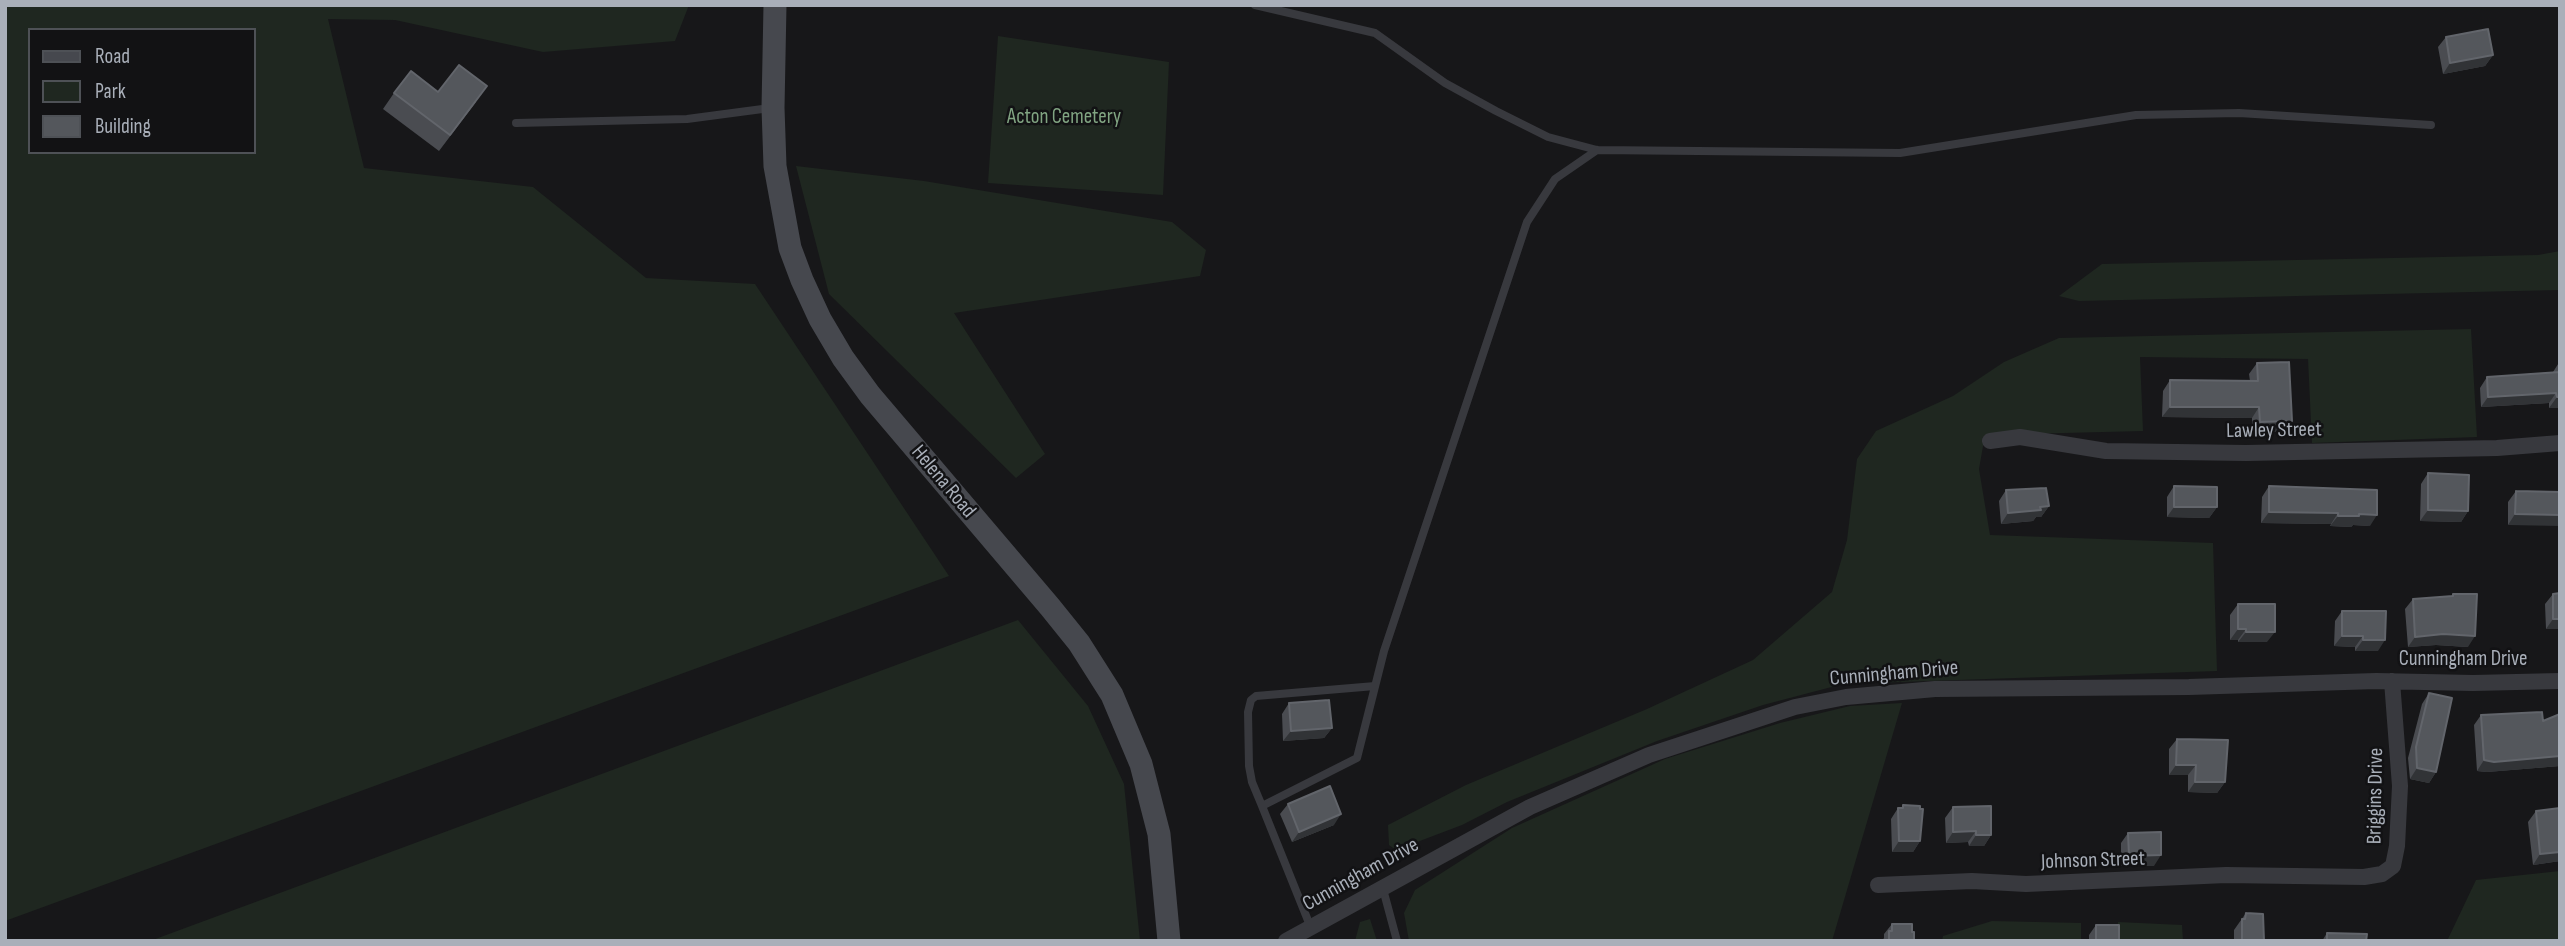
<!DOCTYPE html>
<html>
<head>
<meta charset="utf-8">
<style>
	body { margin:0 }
	#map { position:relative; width:2565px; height:946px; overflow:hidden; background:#171719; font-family:"Sofia Sans Condensed",sans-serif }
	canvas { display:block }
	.frame { position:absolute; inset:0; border:7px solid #a9afb9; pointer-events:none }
	.legend { position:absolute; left:28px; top:28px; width:228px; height:126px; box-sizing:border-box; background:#121214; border:2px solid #4e5156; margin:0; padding:9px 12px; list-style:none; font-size:21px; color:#a9afb9 }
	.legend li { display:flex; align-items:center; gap:14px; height:35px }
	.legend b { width:35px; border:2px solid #4e5156 }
</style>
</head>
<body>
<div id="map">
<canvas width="2565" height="946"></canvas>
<div class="frame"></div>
<ul class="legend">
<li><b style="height:9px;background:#46484e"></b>Road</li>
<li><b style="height:19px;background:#1f2720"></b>Park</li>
<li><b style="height:19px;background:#54575c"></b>Building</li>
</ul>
</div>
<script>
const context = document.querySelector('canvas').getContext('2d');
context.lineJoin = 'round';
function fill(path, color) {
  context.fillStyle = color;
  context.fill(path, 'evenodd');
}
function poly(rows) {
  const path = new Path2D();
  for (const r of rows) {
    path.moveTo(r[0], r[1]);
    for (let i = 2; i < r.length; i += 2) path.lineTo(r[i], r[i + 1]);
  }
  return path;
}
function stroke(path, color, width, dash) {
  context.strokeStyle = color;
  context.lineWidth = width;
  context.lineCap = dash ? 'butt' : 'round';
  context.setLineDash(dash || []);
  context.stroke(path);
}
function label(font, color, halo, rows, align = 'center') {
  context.font = font + ' "Sofia Sans Condensed",sans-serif';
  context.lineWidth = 5;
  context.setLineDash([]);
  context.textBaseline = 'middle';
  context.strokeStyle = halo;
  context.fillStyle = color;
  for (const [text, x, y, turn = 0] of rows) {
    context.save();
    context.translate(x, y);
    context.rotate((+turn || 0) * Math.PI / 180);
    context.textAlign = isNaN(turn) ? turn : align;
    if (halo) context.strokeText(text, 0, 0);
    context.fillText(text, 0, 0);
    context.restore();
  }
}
fill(poly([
	[5,5,689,5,675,41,543,52,395,20,328,19,364,168,533,187,646,278,755,284,949,576,5,921],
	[30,30,254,30,254,152,30,152],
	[998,36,1169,62,1163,195,988,183],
	[796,166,924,181,1172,222,1206,250,1200,276,954,313,1045,454,1016,478,829,294],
	[2560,251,2560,290,2079,301,2059,296,2102,264,2538,255],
	[2471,329,2477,437,2312,443,2308,359,2140,357,2143,431,1985,435,1979,469,1990,535,2213,543,2217,671,1843,684,1763,705,1657,741,1507,802,1462,825,1396,850,1389,845,1388,825,1466,785,1647,709,1753,660,1832,592,1847,540,1857,459,1876,431,1953,396,2004,362,2059,338],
	[1018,620,1088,706,1124,784,1140,941,150,941],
	[1902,703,1832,941,1409,941,1404,913,1415,890,1512,828,1665,759,1780,723,1850,706],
	[2560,871,2560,941,2447,941,2476,880],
	[1370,919,1377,941,1355,941,1360,922],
	[1992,921,2081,923,2081,941,1942,941,1943,936],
	[2118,922,2182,925,2183,941,2117,941]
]), '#1f2720');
stroke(poly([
	[1255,5,1375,33,1445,83,1496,111,1548,137,1597,150,1900,153,2136,115,2239,113,2431,125],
	[516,123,687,119,770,108],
	[1262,806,1252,782,1249,766,1248,712,1251,700,1256,696,1375,686],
	[1383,889,1397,941],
	[1311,928,1262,806,1357,758,1384,651,1527,222,1555,179,1597,150]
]), '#38393e', 8);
stroke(poly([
	[1990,441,2020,437,2106,451,2246,453,2497,448,2560,443],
	[1878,885,1972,881,2026,884,2226,875,2364,877,2382,874,2393,866,2397,846,2400,786,2392,681],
	[1286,941,1530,807,1649,755,1795,707,1846,697,1935,689,2189,687,2376,681,2473,683,2560,681]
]), '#38393e', 16);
stroke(poly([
	[775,5,773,108,775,166,790,248,802,280,820,319,843,358,870,395,1050,607,1079,643,1112,695,1141,764,1159,834,1169,941]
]), '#46484e', 23);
fill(poly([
	[2446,37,2493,55,2485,66,2443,74,2438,47],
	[438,92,476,102,439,151,383,109,394,93],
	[2560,361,2560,408,2549,408,2549,403,2481,407,2480,388,2487,377,2553,372],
	[2257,363,2284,431,2252,433,2252,418,2162,417,2163,391,2170,380,2250,381,2249,374],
	[2428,473,2468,511,2461,522,2420,521,2421,484],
	[2174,486,2217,507,2209,518,2167,517,2167,497],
	[2269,486,2370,526,2353,525,2351,527,2330,526,2331,524,2261,523,2262,497],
	[2006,490,2049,506,2041,517,2036,517,2033,521,2001,524,1999,501],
	[2516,491,2560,492,2508,525,2508,502],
	[2560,593,2560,629,2546,629,2545,604,2553,594],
	[2453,594,2468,647,2436,645,2408,647,2405,609,2413,599,2451,596],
	[2238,604,2267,642,2238,642,2238,640,2230,640,2230,615],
	[2342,611,2378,651,2355,651,2355,647,2334,646,2335,621],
	[2429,693,2436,772,2429,783,2410,779,2408,758,2422,704],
	[1289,703,1332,728,1324,738,1283,741,1282,714],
	[2560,714,2560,766,2487,772,2477,771,2474,725,2481,715,2543,721],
	[2177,739,2225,782,2217,793,2188,792,2188,775,2169,775,2169,749],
	[1288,804,1334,825,1292,842,1280,814],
	[1903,805,1920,841,1913,852,1892,852,1891,819,1898,808,1901,808],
	[1953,807,1991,835,1984,846,1969,846,1968,842,1946,843,1945,818],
	[2536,811,2560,861,2533,865,2528,822],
	[2128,833,2154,866,2121,866,2121,843],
	[2246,913,2264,941,2234,941,2234,930],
	[1892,924,1912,932,1914,941,1882,941,1884,938,1884,934],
	[2096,925,2119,941,2089,941,2089,935],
	[2327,933,2366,941,2322,941]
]), '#4a4c51');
fill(poly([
	[2493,55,2485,66,2443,74,2450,63],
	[2556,393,2549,403,2481,407,2488,397],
	[2557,397,2560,397,2560,408,2549,408],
	[2170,407,2259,407,2252,418,2162,417],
	[2292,421,2284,431,2252,433,2260,422],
	[2049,506,2041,517,2036,517,2033,521,2001,524,2008,513],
	[2174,507,2217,507,2209,518,2167,517],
	[2428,510,2468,511,2461,522,2420,521],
	[2269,512,2338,513,2331,524,2261,523],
	[2359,514,2377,515,2370,526,2353,525,2351,527,2330,526,2338,516],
	[2515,514,2560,515,2560,526,2508,525],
	[2553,619,2560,619,2560,629,2546,629],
	[2238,629,2246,629,2238,640,2230,640],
	[2246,632,2275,632,2267,642,2238,642],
	[2443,634,2475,636,2468,647,2436,645,2408,647,2415,637],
	[2342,636,2363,636,2355,647,2334,646],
	[2363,640,2385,640,2378,651,2355,651],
	[1332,728,1324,738,1283,741,1291,731],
	[2560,756,2560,766,2487,772,2477,771,2484,760],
	[2176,765,2196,765,2188,775,2169,775],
	[2417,768,2436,772,2429,783,2410,779],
	[2195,782,2225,782,2217,793,2188,792],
	[1341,814,1334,825,1292,842,1299,832],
	[1976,831,1968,842,1946,843,1953,832],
	[1976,835,1991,835,1984,846,1969,846],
	[1899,841,1920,841,1913,852,1892,852],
	[2560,852,2560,861,2533,865,2540,854],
	[2161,855,2154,866,2121,866,2129,856]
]), '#313336');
const building = poly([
	[2488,29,2493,55,2450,63,2446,37,2488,29],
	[459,65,487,86,450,135,394,93,411,71,438,92,459,65],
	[2289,362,2292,421,2260,422,2259,407,2170,407,2170,380,2258,381,2257,363,2289,362],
	[2560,372,2560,397,2557,397,2556,393,2488,397,2487,377,2560,372],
	[2428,473,2469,475,2468,511,2428,510,2428,473],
	[2174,486,2217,487,2217,507,2174,507,2174,486],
	[2269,486,2377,490,2377,515,2359,514,2359,516,2338,516,2338,513,2269,512,2269,486],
	[2046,488,2049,506,2040,507,2041,510,2008,513,2006,490,2046,488],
	[2516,491,2560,492,2560,515,2515,514,2516,491],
	[2560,593,2560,619,2553,619,2553,594,2560,593],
	[2453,594,2477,594,2475,636,2443,634,2415,637,2413,599,2453,596,2453,594],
	[2238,604,2275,604,2275,632,2246,632,2246,629,2238,629,2238,604],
	[2342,611,2386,611,2385,640,2363,640,2363,636,2342,636,2342,611],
	[2429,693,2452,698,2436,772,2417,768,2416,747,2429,693],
	[1329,700,1332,728,1291,731,1289,703,1329,700],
	[2542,712,2543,721,2560,714,2560,756,2494,762,2484,760,2481,715,2542,712],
	[2177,739,2228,740,2225,782,2195,782,2196,765,2176,765,2177,739],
	[1330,786,1341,814,1299,832,1288,804,1330,786],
	[1903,805,1920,806,1920,809,1923,809,1920,841,1899,841,1898,808,1903,808,1903,805],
	[1991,806,1991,835,1976,835,1976,831,1953,832,1953,807,1991,806],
	[2560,808,2560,852,2540,854,2536,811,2560,808],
	[2161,832,2161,855,2129,856,2128,833,2161,832],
	[2246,913,2263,914,2264,941,2242,941,2242,919,2245,919,2246,913],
	[1892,924,1912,924,1912,932,1914,932,1914,941,1889,941,1889,931,1892,931,1892,924],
	[2096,925,2119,925,2119,941,2096,941,2096,925],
	[2327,933,2367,934,2366,941,2327,941,2327,933]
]);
fill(building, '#54575c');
stroke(building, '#62656b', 2);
label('21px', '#81a482', '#121214', [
	["Acton Cemetery",1064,118]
]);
label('21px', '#a9afb9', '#121214', [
	["Lawley Street",2274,431,-1],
	["Helena Road",943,482,50],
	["Cunningham Drive",2463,660],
	["Cunningham Drive",1894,674,-5],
	["Briggins Drive",2376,796,-89],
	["Johnson Street",2093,861,-2],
	["Cunningham Drive",1361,875,-29]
]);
</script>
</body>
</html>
